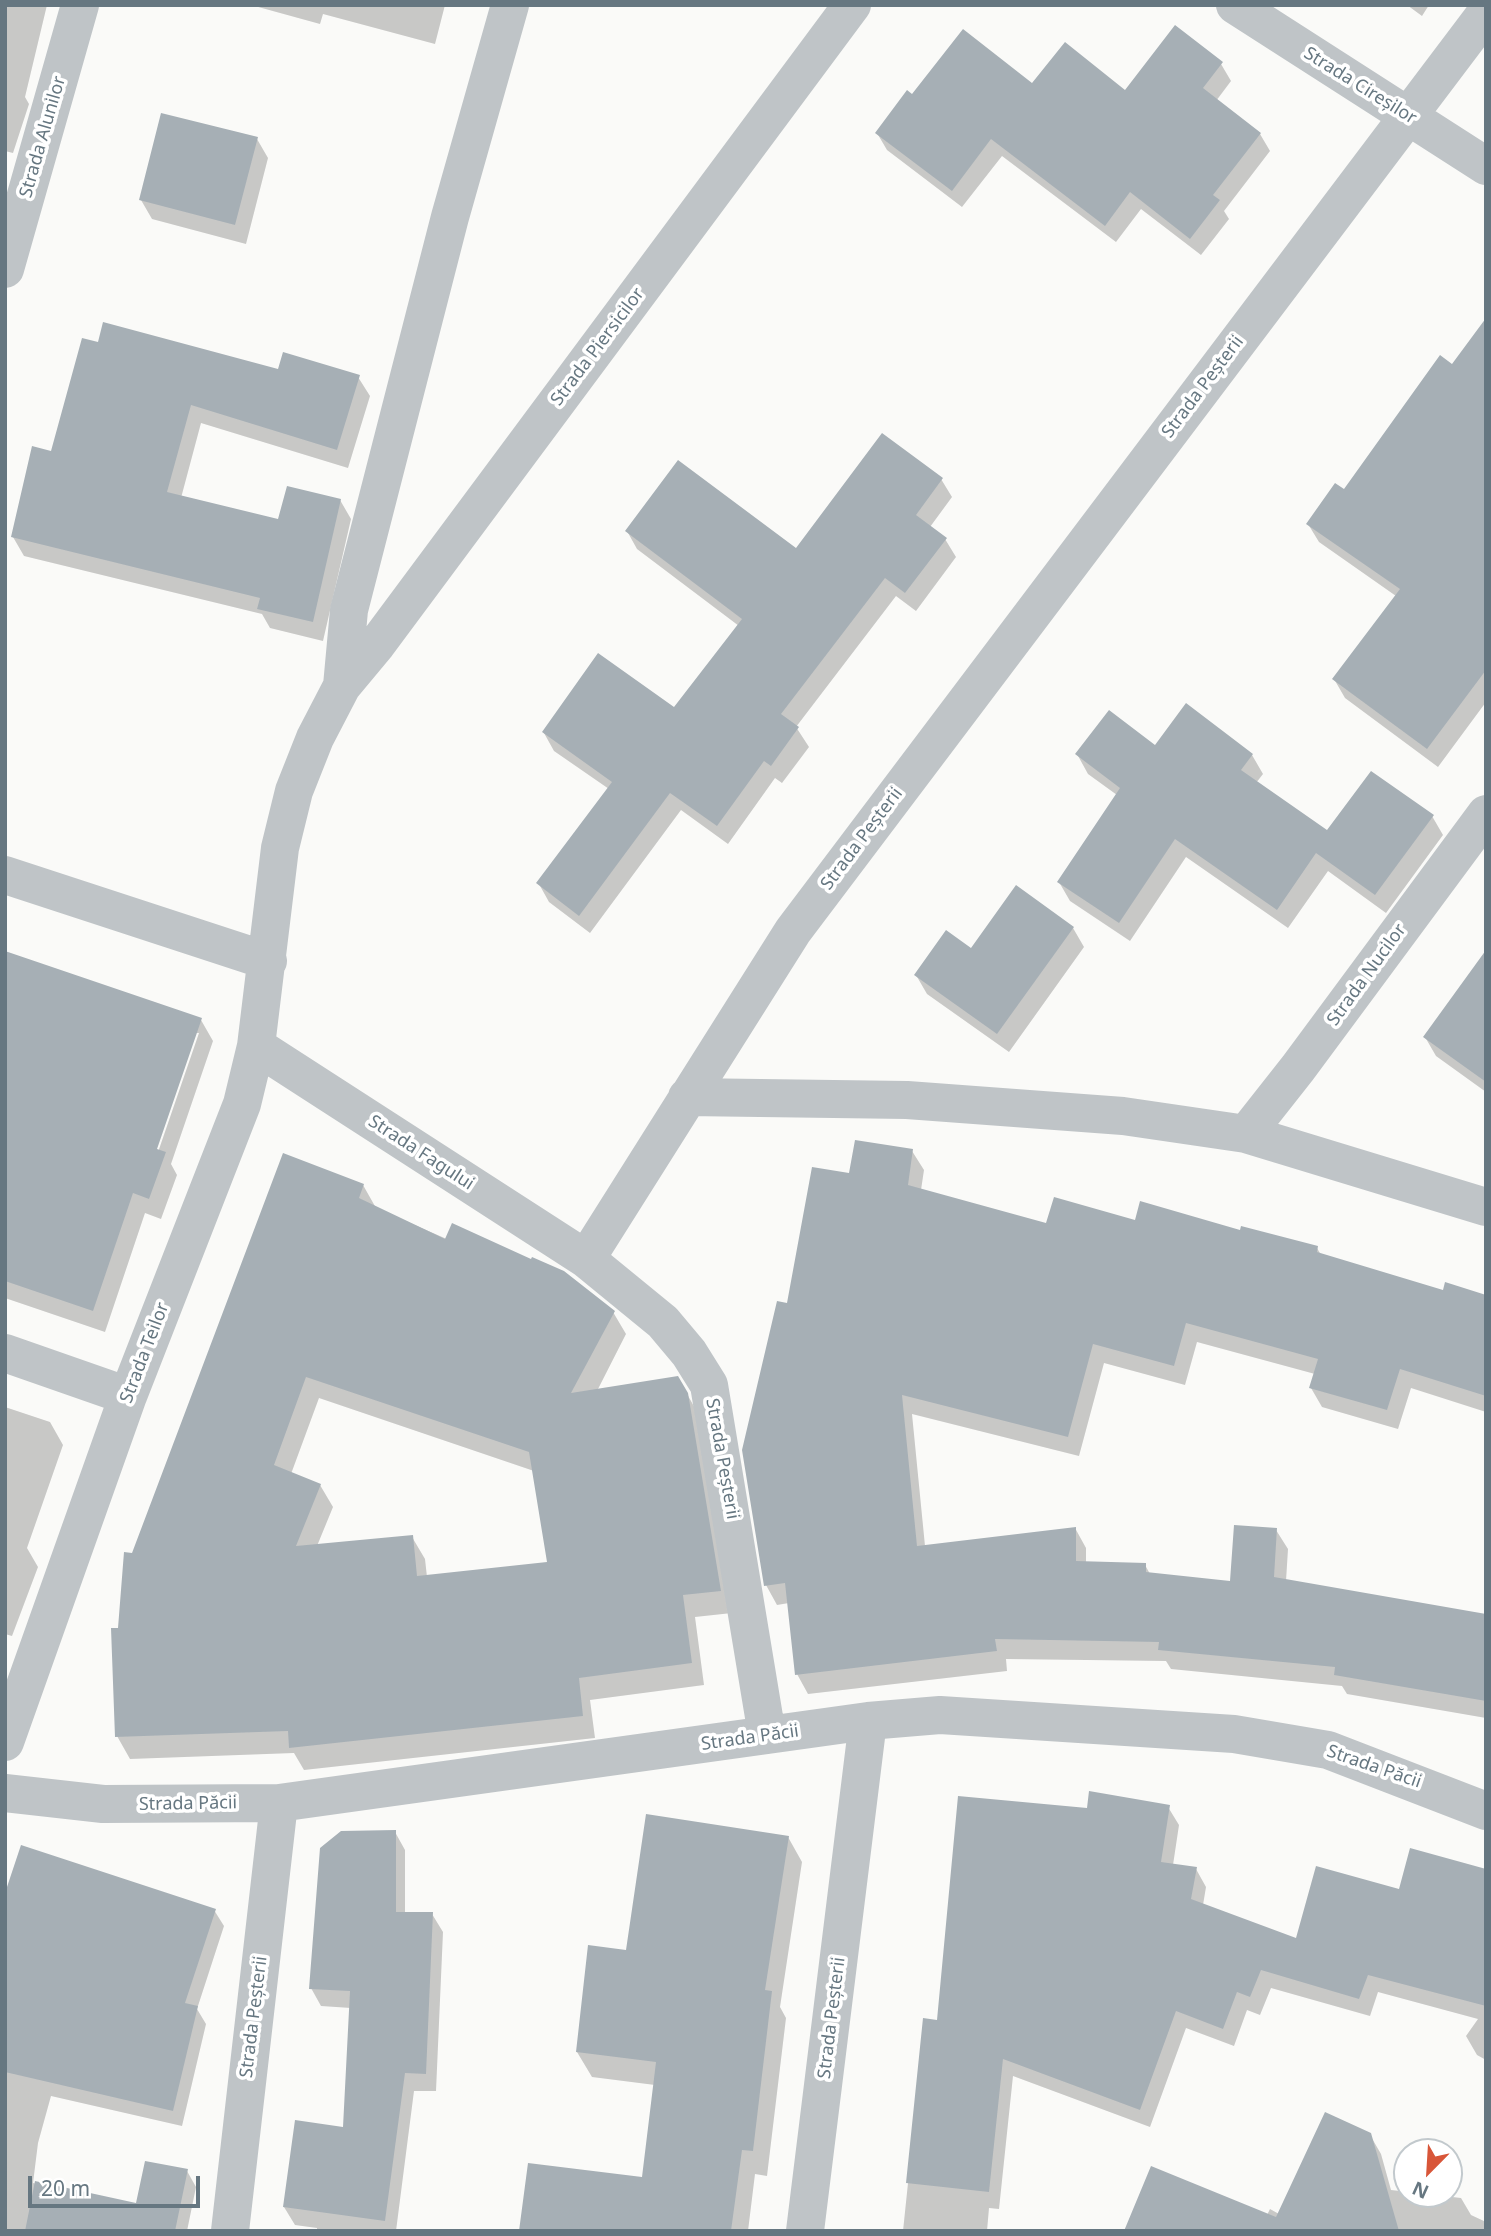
<!DOCTYPE html>
<html>
<head>
<meta charset="utf-8">
<style>
	body { margin:0 }
	#map { position:relative; width:1491px; height:2236px; overflow:hidden; background:#fafaf8; font-family:"Noto Sans",sans-serif }
	canvas { display:block }
	.frame { position:absolute; inset:0; border:7px solid #667781; pointer-events:none }
	.north { position:absolute; left:1393px; top:2138px; width:70px; height:70px; box-sizing:border-box; background:#fff; border:2px solid #c2c9cd; border-radius:50%; rotate:204deg; font-size:19px; font-weight:700; line-height:28px; text-align:center; color:#667781 }
	.north::after { content:''; display:block; margin:auto; width:24px; height:32px; background:#d85639; clip-path:polygon(50% 0,100% 100%,50% 72%,0 100%) }
	.scale { position:absolute; left:28px; top:2176px; width:172px; height:32px; box-sizing:border-box; border:4px solid #667781; border-top:0; padding-left:9px; font-size:21px; line-height:24px; white-space:nowrap; color:#667781; -webkit-text-stroke:5px #fff; paint-order:stroke }
</style>
</head>
<body>
<div id="map">
<canvas width="1491" height="2236"></canvas>
<div class="frame"></div>
<div class="north">N</div>
<div class="scale">20 m</div>
</div>
<script>
const context = document.querySelector('canvas').getContext('2d');
context.lineJoin = 'round';
function fill(path, color) {
  context.fillStyle = color;
  context.fill(path, 'evenodd');
}
function poly(rows) {
  const path = new Path2D();
  for (const r of rows) {
    path.moveTo(r[0], r[1]);
    for (let i = 2; i < r.length; i += 2) path.lineTo(r[i], r[i + 1]);
  }
  return path;
}
function stroke(path, color, width, dash) {
  context.strokeStyle = color;
  context.lineWidth = width;
  context.lineCap = dash ? 'butt' : 'round';
  context.setLineDash(dash || []);
  context.stroke(path);
}
function label(font, color, halo, rows, align = 'center') {
  context.font = font + ' "Noto Sans",sans-serif';
  context.lineWidth = 7;
  context.setLineDash([]);
  context.textBaseline = 'middle';
  context.strokeStyle = halo;
  context.fillStyle = color;
  for (const [text, x, y, turn = 0] of rows) {
    context.save();
    context.translate(x, y);
    context.rotate((+turn || 0) * Math.PI / 180);
    context.textAlign = isNaN(turn) ? turn : align;
    if (halo) context.strokeText(text, 0, 0);
    context.fillText(text, 0, 0);
    context.restore();
  }
}
fill(poly([
	[5,5,47,5,25,97,29,104,13,153,5,151],
	[251,5,445,5,435,44,323,14,320,24],
	[1407,5,1429,5,1422,16],
	[1221,64,1231,81,1216,101,1260,134,1270,151,1224,211,1229,219,1201,255,1141,209,1116,242,1002,156,962,207,887,150,877,133,913,96,1032,85,1125,92],
	[257,139,268,158,246,244,152,219,141,200],
	[1486,321,1486,702,1438,767,1345,698,1334,679,1396,596,1319,542,1308,524,1344,491,1452,366],
	[279,371,358,377,370,396,348,468,201,423,181,498,280,522,340,500,351,519,323,641,270,628,262,614,24,556,13,537,52,453],
	[941,479,952,497,930,527,945,539,956,557,916,611,896,596,796,727,809,747,782,783,775,778,728,844,681,810,590,933,549,902,539,884,609,789,554,751,544,733,675,709,739,626,637,549,627,531,796,551],
	[1155,747,1252,755,1263,774,1256,783,1327,832,1432,816,1443,835,1386,913,1328,871,1288,928,1186,857,1130,941,1070,901,1059,882,1117,795,1088,774,1077,754],
	[1073,928,1084,947,1009,1052,927,994,916,975,972,950],
	[5,954,201,1020,213,1041,171,1164,177,1175,161,1219,145,1213,105,1332,5,1298],
	[195,1033,199,1033,156,1158,153,1157],
	[1486,962,1486,1092,1436,1056,1425,1037],
	[912,1151,924,1170,921,1190,1048,1225,1136,1222,1241,1232,1317,1248,1321,1255,1444,1292,1486,1297,1486,1412,1411,1388,1398,1429,1322,1407,1311,1388,1315,1374,1197,1342,1185,1385,1104,1363,1079,1456,912,1414,925,1546,1075,1528,1086,1548,1086,1563,1145,1565,1150,1574,1232,1583,1276,1530,1288,1549,1286,1581,1486,1615,1486,1718,1347,1694,1342,1686,1171,1669,1166,1661,1006,1659,1007,1671,808,1694,797,1674,789,1603,777,1605,766,1585,788,1305,850,1175],
	[363,1185,376,1208,613,1312,626,1334,597,1391,687,1394,700,1417,732,1613,695,1617,704,1685,590,1700,595,1738,304,1770,294,1753,130,1759,117,1736,120,1629,133,1555],
	[319,1398,534,1471,549,1564,427,1577,425,1559,412,1537,317,1546,333,1507,320,1485,291,1474],
	[5,1407,50,1422,63,1445,27,1548,38,1567,12,1636,5,1634],
	[1168,1807,1179,1825,1173,1865,1196,1869,1206,1887,1203,1905,1297,1940,1400,1892,1486,1891,1486,2060,1477,2055,1466,2036,1478,2019,1378,1992,1370,2016,1271,1988,1260,2015,1247,2010,1234,2046,1186,2028,1150,2127,1013,2076,999,2209,989,2208,987,2231,903,2231,925,2020,939,2022,1088,1810],
	[395,1832,405,1850,405,1914,432,1914,443,1932,436,2091,414,2091,396,2231,317,2231,317,2228,295,2225,284,2207,345,2129,351,2008,321,2006,311,1988],
	[788,1837,802,1862,780,2007,786,2018,767,2176,755,2174,748,2231,521,2231,644,2179,655,2085,592,2077,577,2052,627,1952],
	[5,1898,214,1910,224,1926,197,2009,206,2024,182,2126,51,2096,38,2143,33,2183,138,2205,187,2171,196,2187,187,2231,5,2231],
	[1370,2135,1381,2154,1391,2190,1461,2198,1471,2215,1486,2222,1486,2231,1126,2231,1267,2215,1270,2209,1279,2214]
]), '#0003');
fill(poly([
	[1175,25,1223,62,1203,88,1261,133,1213,195,1220,200,1190,239,1130,192,1105,226,991,139,952,191,875,133,907,90,912,94,963,29,1032,83,1065,42,1125,90],
	[161,113,258,137,235,225,139,200],
	[1486,318,1486,670,1427,749,1332,679,1400,589,1306,524,1335,483,1344,489,1440,355,1452,364],
	[103,322,278,369,283,352,360,375,337,450,191,405,167,492,278,519,287,486,341,499,313,622,257,609,260,598,11,537,32,446,51,451,82,338,98,342],
	[882,433,943,478,916,515,947,538,905,593,885,578,781,714,799,727,771,766,764,761,717,826,670,793,579,916,536,883,612,782,542,732,598,653,674,707,742,619,625,531,678,460,796,548],
	[1186,703,1253,754,1241,770,1327,830,1371,771,1434,815,1375,895,1316,853,1277,910,1175,839,1119,923,1057,882,1120,788,1075,754,1109,710,1155,745],
	[1016,885,1074,927,997,1034,914,975,946,930,971,948],
	[1486,950,1486,1082,1423,1037],
	[5,951,202,1018,157,1149,166,1152,149,1199,133,1193,93,1311,5,1281],
	[855,1140,913,1149,908,1185,1046,1223,1054,1197,1135,1220,1140,1201,1240,1230,1241,1226,1318,1246,1317,1252,1443,1290,1445,1282,1486,1295,1486,1396,1400,1369,1387,1410,1309,1388,1318,1359,1186,1323,1174,1366,1093,1344,1068,1437,902,1395,917,1546,1076,1527,1076,1561,1146,1563,1146,1572,1230,1581,1234,1525,1277,1528,1274,1577,1486,1614,1486,1701,1334,1675,1335,1667,1158,1650,1159,1642,995,1639,997,1651,795,1675,785,1583,764,1586,742,1450,777,1301,787,1303,812,1167,849,1173],
	[283,1153,364,1184,359,1198,445,1239,452,1223,531,1259,532,1257,564,1271,615,1311,571,1393,678,1376,688,1393,721,1591,683,1595,692,1663,579,1678,583,1716,289,1748,288,1731,115,1737,111,1628,118,1628,124,1552,132,1553],
	[306,1377,529,1452,547,1562,417,1576,413,1535,296,1546,321,1484,274,1465],
	[1089,1791,1170,1805,1161,1862,1197,1867,1191,1899,1296,1938,1316,1866,1399,1889,1410,1848,1486,1869,1486,2006,1368,1975,1359,1999,1261,1970,1250,1997,1237,1992,1223,2029,1176,2011,1140,2110,1003,2059,989,2192,906,2183,923,2018,937,2020,958,1796,1087,1808],
	[646,1814,789,1836,765,1990,772,1991,753,2151,742,2150,731,2231,519,2231,528,2163,642,2177,656,2062,576,2052,588,1945,626,1950],
	[396,1830,396,1912,433,1912,426,2074,405,2073,385,2221,283,2207,295,2120,343,2127,350,1991,309,1989,320,1848,341,1831],
	[21,1845,216,1909,185,2003,198,2006,173,2111,5,2072,5,1893],
	[1325,2112,1371,2133,1399,2231,1124,2231,1151,2166,1276,2217],
	[145,2161,188,2169,175,2231,25,2231,35,2181,136,2203]
]), '#a6afb5');
stroke(poly([
	[1235,5,1486,166],
	[5,269,80,5],
	[342,686,349,610,450,217,510,5],
	[5,875,268,961],
	[256,1046,586,1259,663,1322,689,1353,709,1385,767,1735],
	[687,1097,907,1100,1123,1116,1246,1134,1486,1207],
	[1246,1134,1298,1068,1486,814],
	[586,1259,793,931,1486,13],
	[5,1353,128,1396],
	[5,1742,128,1396,242,1104,256,1046,280,848,294,791,315,738,342,686,377,644,852,5],
	[5,1793,103,1804,279,1803,868,1721,940,1715,1234,1734,1328,1750,1486,1811],
	[230,2231,279,1803],
	[805,2231,868,1721]
]), '#bfc4c7', 38);
label('18px', '#667781', '#fff', [
	["Strada Cireșilor",1360,86,32],
	["Strada Alunilor",43,137,-74],
	["Strada Piersicilor",598,347,-53],
	["Strada Peșterii",1203,387,-53],
	["Strada Peșterii",862,839,-53],
	["Strada Nucilor",1367,975,-54],
	["Strada Fagului",421,1153,33],
	["Strada Teilor",145,1353,-69],
	["Strada Peșterii",722,1459,80],
	["Strada Păcii",750,1738,-8],
	["Strada Păcii",1374,1767,19],
	["Strada Păcii",188,1804,-1],
	["Strada Peșterii",254,2017,-83],
	["Strada Peșterii",832,2018,-83]
]);
</script>
</body>
</html>
